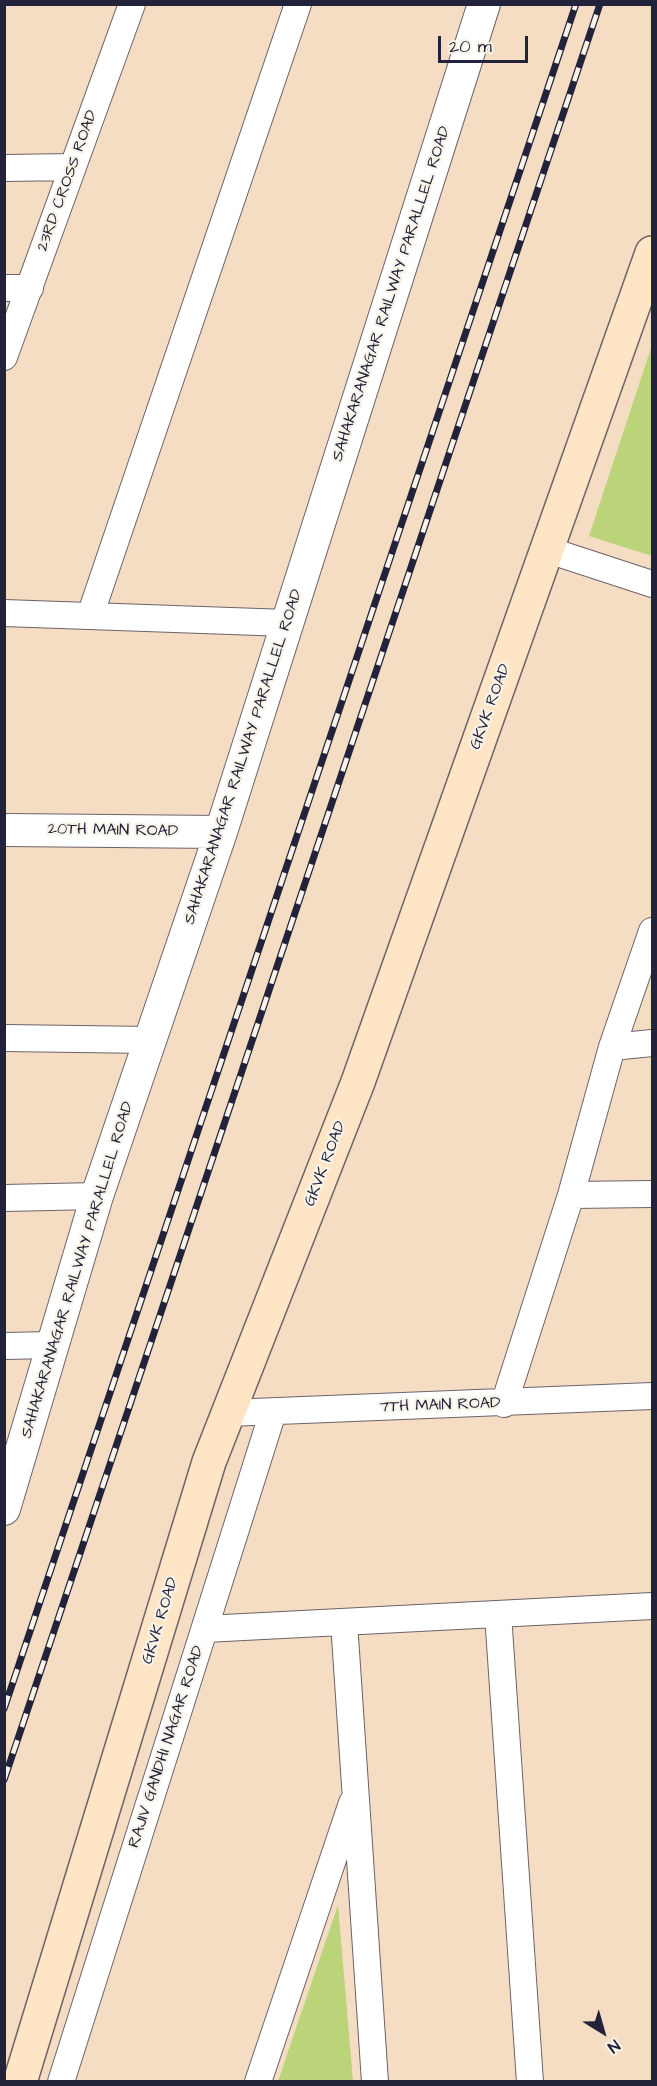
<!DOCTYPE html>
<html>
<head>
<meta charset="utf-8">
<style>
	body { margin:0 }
	#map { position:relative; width:657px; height:2086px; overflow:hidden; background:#f4ddc2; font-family:"Architects Daughter",sans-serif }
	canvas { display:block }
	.frame { position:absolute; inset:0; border:6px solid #22223b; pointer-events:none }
	.north { position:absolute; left:573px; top:2002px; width:60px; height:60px; -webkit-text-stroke:4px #f7f3e8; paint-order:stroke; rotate:143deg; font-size:16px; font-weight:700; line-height:24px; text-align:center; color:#22223b }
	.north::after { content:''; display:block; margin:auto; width:21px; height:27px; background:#22223b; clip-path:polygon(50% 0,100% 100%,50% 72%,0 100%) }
	.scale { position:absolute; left:438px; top:36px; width:90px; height:27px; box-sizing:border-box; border:3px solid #22223b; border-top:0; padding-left:8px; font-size:18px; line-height:21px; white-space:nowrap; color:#22223b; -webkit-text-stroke:4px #f7f3e8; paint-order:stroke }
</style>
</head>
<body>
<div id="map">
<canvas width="657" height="2086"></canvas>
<div class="frame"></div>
<div class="north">N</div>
<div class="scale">20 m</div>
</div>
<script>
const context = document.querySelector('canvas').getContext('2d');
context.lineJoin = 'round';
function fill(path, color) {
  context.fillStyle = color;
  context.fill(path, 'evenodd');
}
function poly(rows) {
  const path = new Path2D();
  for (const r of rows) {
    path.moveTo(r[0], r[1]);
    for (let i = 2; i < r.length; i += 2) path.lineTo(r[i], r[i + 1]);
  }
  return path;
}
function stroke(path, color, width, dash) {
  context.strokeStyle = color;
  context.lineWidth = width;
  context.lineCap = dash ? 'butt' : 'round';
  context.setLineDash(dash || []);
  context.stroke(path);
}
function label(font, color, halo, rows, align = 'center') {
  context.font = font + ' "Architects Daughter",sans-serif';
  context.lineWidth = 4.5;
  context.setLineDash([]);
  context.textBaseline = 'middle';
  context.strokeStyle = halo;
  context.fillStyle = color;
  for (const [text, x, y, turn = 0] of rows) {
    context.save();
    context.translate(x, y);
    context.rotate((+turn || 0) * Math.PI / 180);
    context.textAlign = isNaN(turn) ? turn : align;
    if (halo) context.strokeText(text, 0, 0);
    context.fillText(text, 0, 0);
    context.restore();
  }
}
fill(poly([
	[652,345,652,556,589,536],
	[338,1905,353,2081,278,2081]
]), '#bcd479');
const minor = poly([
	[4,168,73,167],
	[4,288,30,288],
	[4,357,132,4],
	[548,550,652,584],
	[4,613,287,623],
	[90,616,298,4],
	[652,931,612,1047,652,1043],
	[4,1038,152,1040],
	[571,1195,652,1194],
	[4,1198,97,1196],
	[4,1346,52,1345],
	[504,1404,571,1195,612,1047],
	[228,1413,652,1396],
	[498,1614,530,2082],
	[344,1622,375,2082],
	[205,1629,652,1606],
	[61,2082,273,1412],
	[258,2082,352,1803]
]);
const tertiary = poly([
	[4,830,221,832],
	[4,1509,97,1196,221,832,484,4]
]);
const secondary = poly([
	[20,2082,209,1462,358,1082,652,253]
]);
stroke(minor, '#6c636a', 28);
stroke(tertiary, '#6c636a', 34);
stroke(secondary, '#6c636a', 36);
stroke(minor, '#fff', 26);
stroke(tertiary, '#fff', 32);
stroke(secondary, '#fee5c5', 33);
const rail = poly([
	[4,1709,576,4],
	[4,1780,600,4]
]);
stroke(rail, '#22223b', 7);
stroke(rail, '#f7f3e8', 4.5, [14]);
label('16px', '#22223b', '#f7f3e8', [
	["23RD CROSS ROAD",68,181,-70],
	["SAHAKARANAGAR RAILWAY PARALLEL ROAD",392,294,-72],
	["GKVK ROAD",491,707,-70],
	["SAHAKARANAGAR RAILWAY PARALLEL ROAD",244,757,-72],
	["20TH MAIN ROAD",113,831,1],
	["GKVK ROAD",326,1164,-69],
	["SAHAKARANAGAR RAILWAY PARALLEL ROAD",78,1270,-73],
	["7TH MAIN ROAD",440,1406,-2],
	["GKVK ROAD",161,1621,-73],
	["RAJIV GANDHI NAGAR ROAD",167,1747,-72]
]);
</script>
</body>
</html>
